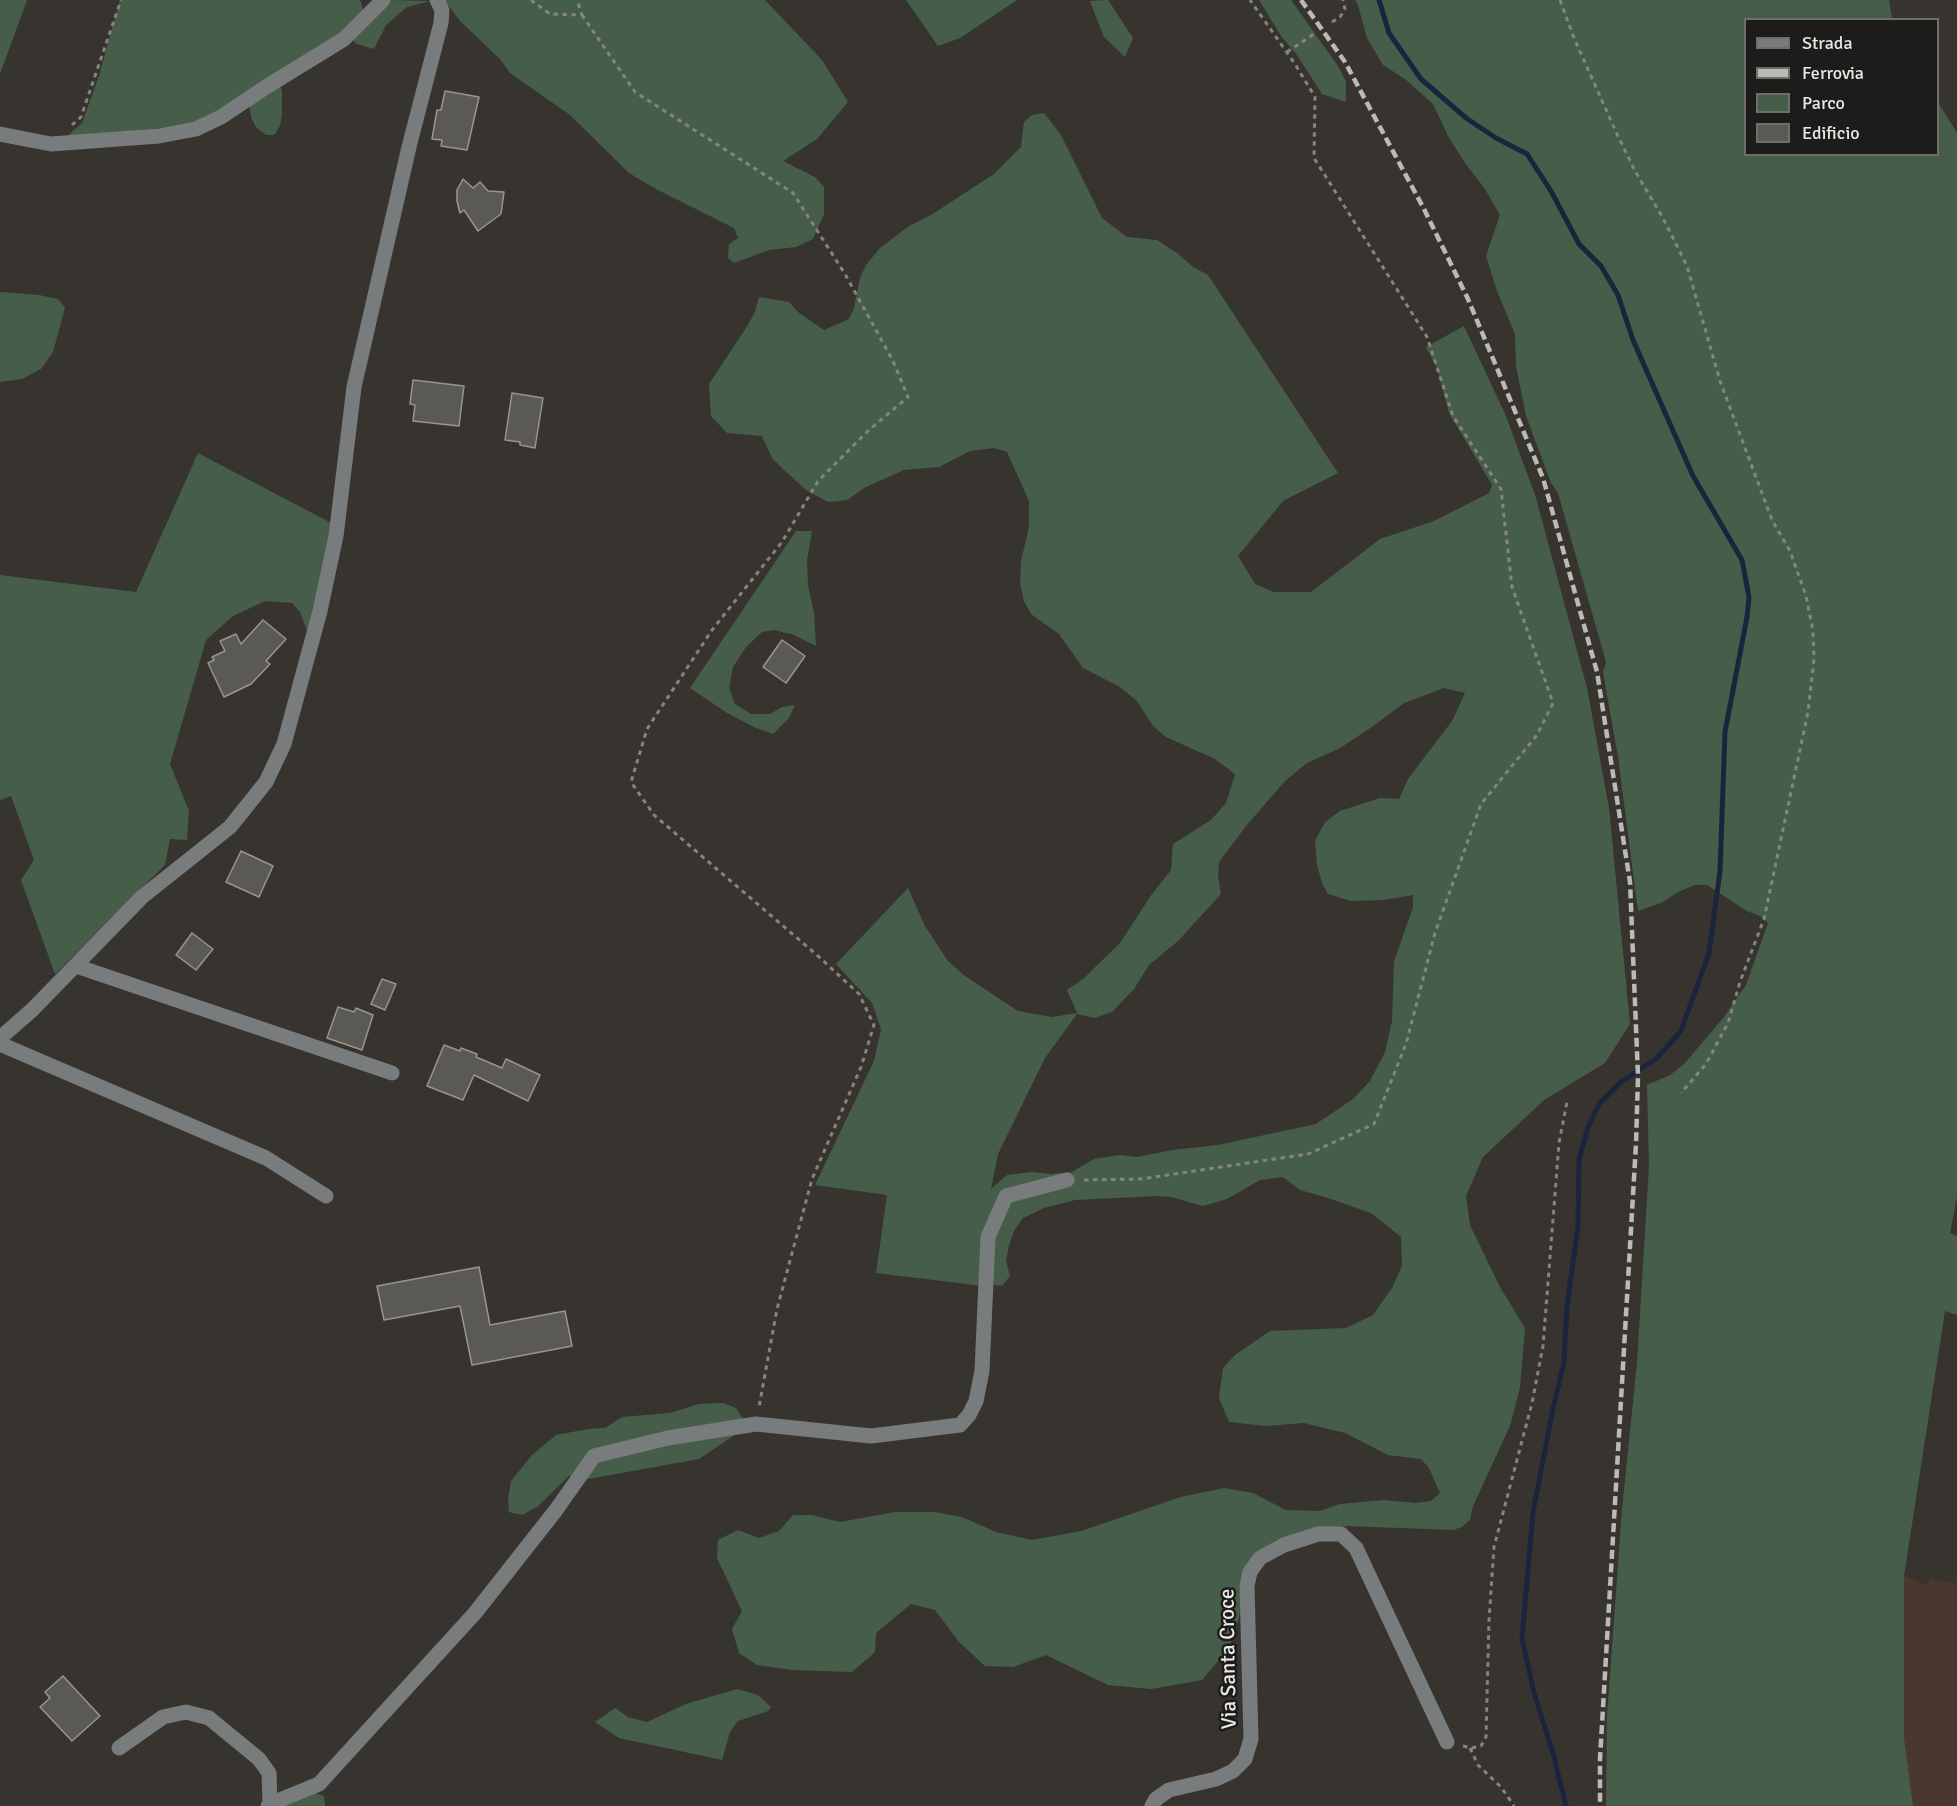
<!DOCTYPE html>
<html>
<head>
<meta charset="utf-8">
<style>
	body { margin:0 }
	#map { position:relative; width:1957px; height:1806px; overflow:hidden; background:#373430; font-family:Signika,sans-serif }
	canvas { display:block }
	.legend { position:absolute; left:1744px; top:18px; width:195px; height:138px; box-sizing:border-box; background:#1d1c1a; border:2px solid #6f6e6b; margin:0; padding:8px 10px; list-style:none; font-size:18px; color:#e9e8e5 }
	.legend li { display:flex; align-items:center; gap:12px; height:30px }
	.legend b { width:30px; border:2px solid #6f6e6b }
</style>
</head>
<body>
<div id="map">
<canvas width="1957" height="1806"></canvas>
<ul class="legend">
<li><b style="height:8px;background:#797c7c"></b>Strada</li>
<li><b style="height:8px;background:#bbbab6"></b>Ferrovia</li>
<li><b style="height:16px;background:#465e49"></b>Parco</li>
<li><b style="height:16px;background:#5b5954"></b>Edificio</li>
</ul>
</div>
<script>
const context = document.querySelector('canvas').getContext('2d');
context.lineJoin = 'round';
function fill(path, color) {
  context.fillStyle = color;
  context.fill(path, 'evenodd');
}
function poly(rows) {
  const path = new Path2D();
  for (const r of rows) {
    path.moveTo(r[0], r[1]);
    for (let i = 2; i < r.length; i += 2) path.lineTo(r[i], r[i + 1]);
  }
  return path;
}
function stroke(path, color, width, dash) {
  context.strokeStyle = color;
  context.lineWidth = width;
  context.lineCap = dash ? 'butt' : 'round';
  context.setLineDash(dash || []);
  context.stroke(path);
}
function label(font, color, halo, rows, align = 'center') {
  context.font = font + ' Signika,sans-serif';
  context.lineWidth = 5;
  context.setLineDash([]);
  context.textBaseline = 'middle';
  context.strokeStyle = halo;
  context.fillStyle = color;
  for (const [text, x, y, turn = 0] of rows) {
    context.save();
    context.translate(x, y);
    context.rotate((+turn || 0) * Math.PI / 180);
    context.textAlign = isNaN(turn) ? turn : align;
    if (halo) context.strokeText(text, 0, 0);
    context.fillText(text, 0, 0);
    context.restore();
  }
}
fill(poly([
	[1957,1575,1957,1806,1913,1806,1904,1737,1904,1576,1928,1585,1930,1578,1955,1584]
]), '#4a382e');
fill(poly([
	[0,0,27,0,0,74],
	[120,0,360,0,364,12,335,38,214,116,182,126,66,137,82,123,99,76],
	[388,0,430,1,407,7,386,25,374,49,357,44,350,38],
	[444,0,765,0,822,60,848,102,817,139,783,161,815,177,824,187,824,214,813,239,796,247,769,250,734,263,728,258,729,244,738,238,734,228,656,189,629,173,570,115,510,73,500,59,461,22],
	[906,0,1017,0,960,38,938,46],
	[1108,0,1133,38,1125,57,1104,37,1090,1],
	[1259,0,1291,0,1338,66,1346,82,1346,102,1322,94,1297,55,1281,36],
	[1355,0,1889,0,1892,19,1746,20,1746,154,1938,154,1938,102,1957,133,1957,1197,1950,1233,1957,1236,1957,1315,1945,1311,1904,1576,1904,1737,1913,1806,1606,1806,1607,1716,1622,1509,1637,1363,1649,1167,1647,1085,1670,1075,1684,1064,1724,1017,1746,985,1768,923,1760,916,1747,911,1707,885,1695,885,1678,892,1661,903,1638,911,1618,757,1603,672,1606,662,1558,493,1551,483,1526,416,1516,366,1515,334,1497,291,1486,256,1500,215,1485,189,1465,163,1448,136,1433,104,1405,79,1383,65,1367,38,1358,5],
	[279,81,282,92,282,114,280,126,274,135,266,135,256,127,251,117,249,101],
	[1044,113,1061,135,1102,218,1127,237,1157,240,1177,253,1193,267,1208,275,1338,473,1283,501,1238,556,1255,584,1274,592,1311,592,1380,539,1434,521,1489,493,1492,485,1449,413,1437,368,1426,347,1464,326,1506,416,1536,498,1587,688,1609,808,1630,1024,1605,1063,1544,1100,1483,1157,1466,1196,1470,1225,1500,1287,1525,1328,1520,1387,1510,1426,1473,1506,1470,1520,1462,1527,1453,1530,1347,1526,1314,1530,1283,1538,1242,1588,1239,1618,1229,1648,1202,1680,1151,1689,1108,1685,1046,1655,1013,1667,985,1666,959,1642,935,1610,911,1604,876,1633,875,1652,852,1672,792,1670,757,1665,739,1653,732,1629,742,1611,717,1558,718,1540,738,1530,759,1538,779,1531,793,1515,811,1515,840,1522,895,1512,934,1512,962,1517,996,1532,1032,1540,1081,1531,1181,1497,1224,1488,1253,1493,1286,1510,1320,1511,1340,1504,1384,1500,1415,1503,1431,1501,1440,1493,1429,1468,1421,1459,1388,1455,1345,1433,1304,1423,1265,1426,1229,1422,1219,1398,1223,1368,1235,1355,1270,1331,1346,1328,1373,1315,1392,1288,1402,1266,1401,1237,1371,1213,1325,1197,1300,1190,1283,1177,1260,1180,1227,1199,1203,1206,1171,1197,1156,1196,1075,1200,1044,1208,1023,1218,1014,1231,1009,1245,1006,1261,1010,1276,1002,1286,994,1285,984,1276,983,1286,876,1273,887,1195,815,1185,874,1061,881,1029,872,1003,836,964,908,888,925,926,948,961,965,976,1018,1011,1052,1017,1077,1013,1067,990,1083,979,1120,943,1152,894,1171,870,1173,844,1211,820,1226,803,1235,774,1215,759,1166,737,1153,726,1137,701,1120,687,1083,668,1059,634,1031,614,1024,601,1020,583,1021,561,1029,527,1029,501,1007,452,994,448,970,451,939,467,904,470,866,487,847,500,828,502,806,490,783,469,772,458,762,436,727,433,711,416,709,384,746,328,755,312,759,297,789,302,799,313,824,330,849,319,854,308,860,278,866,265,880,248,909,226,931,215,994,174,1021,147,1024,122,1032,115],
	[1444,688,1465,693,1452,721,1408,779,1399,799,1380,798,1340,811,1325,822,1315,841,1317,865,1322,883,1328,894,1351,901,1384,900,1413,895,1413,907,1394,962,1392,1021,1385,1052,1370,1081,1353,1099,1316,1124,1218,1145,1172,1150,1137,1157,1120,1155,1094,1159,1072,1172,1051,1174,1032,1172,1007,1175,991,1189,998,1154,1045,1058,1077,1014,1095,1018,1112,1012,1134,989,1149,965,1178,941,1221,894,1218,876,1219,862,1246,826,1285,781,1307,763,1340,748,1372,727,1404,703],
	[0,292,39,295,58,299,65,308,53,352,41,369,22,379,0,382],
	[198,453,333,524,308,634,300,612,292,603,265,601,233,616,206,640,170,764,189,811,187,840,170,839,165,865,55,974,21,880,34,860,11,796,0,800,0,575,136,592],
	[796,531,812,531,807,560,808,585,814,613,816,646,794,635,774,630,762,632,746,647,733,667,729,688,735,704,751,714,770,714,782,707,795,705,789,718,773,734,754,727,727,713,690,688],
	[723,1403,736,1408,744,1420,742,1430,699,1459,583,1480,569,1476,537,1507,522,1515,509,1512,508,1499,511,1481,532,1455,556,1435,588,1429,605,1428,622,1417,670,1413,699,1404],
	[737,1689,758,1695,771,1707,768,1711,738,1721,730,1732,722,1760,619,1738,595,1722,615,1708,628,1717,647,1722,686,1704],
	[312,1792,324,1796,325,1806,280,1806]
]), '#465e49');
stroke(poly([
	[1379,0,1389,33,1421,79,1466,118,1496,138,1527,154,1551,191,1579,244,1601,266,1618,295,1633,340,1693,476,1742,560,1749,597,1747,617,1725,732,1720,871,1709,953,1681,1031,1657,1058,1620,1083,1599,1104,1588,1127,1579,1159,1578,1226,1567,1306,1564,1362,1553,1409,1533,1512,1522,1638,1534,1693,1553,1753,1566,1806]
]), '#1a253d', 5);
const building = poly([
	[445,91,479,97,467,150,441,146,442,140,432,139,437,110,441,110,445,91],
	[463,179,473,188,480,182,488,191,504,192,501,214,478,231,464,210,460,213,457,201,457,190,463,179],
	[413,380,464,386,459,426,413,421,415,405,410,404,413,380],
	[512,393,543,398,535,448,520,445,520,442,505,440,512,393],
	[263,620,286,639,266,661,270,664,251,684,224,697,208,663,214,660,212,657,225,651,220,641,236,634,241,644,263,620],
	[782,640,805,656,786,683,763,667,782,640],
	[241,851,273,866,259,897,226,882,241,851],
	[192,933,213,949,196,970,176,955,192,933],
	[382,979,396,984,385,1010,371,1004,382,979],
	[338,1007,354,1012,356,1008,373,1015,362,1050,327,1038,338,1007],
	[444,1045,460,1051,461,1048,477,1054,476,1057,502,1068,506,1059,540,1075,528,1101,474,1075,463,1100,427,1086,444,1045],
	[479,1267,490,1325,565,1311,572,1346,472,1365,460,1306,384,1320,377,1286,479,1267],
	[63,1676,100,1716,72,1741,40,1707,50,1698,45,1692,63,1676]
]);
fill(building, '#5b5954');
stroke(building, '#989590', 1.5);
stroke(poly([
	[531,0,550,14,582,15,577,0],
	[1560,0,1574,38,1616,132,1635,171,1663,218,1687,266,1720,381,1772,520,1790,551,1806,596,1813,631,1814,659,1808,712,1764,919,1740,982,1728,1023,1706,1064,1681,1093],
	[582,15,635,92,793,193,845,274,893,361,908,397,869,430,818,481,782,542,712,630,647,729,631,782,654,815,818,956,859,994,874,1025,861,1067,812,1179,777,1309,759,1407],
	[1332,22,1340,17,1345,9,1343,0],
	[1287,52,1314,34],
	[72,125,81,117,121,0],
	[1084,1180,1141,1179,1308,1154,1374,1124,1406,1044,1435,933,1481,804,1537,735,1553,703,1512,587,1501,489,1453,416,1427,337,1314,158,1315,97,1295,64,1250,0],
	[1463,1746,1472,1748,1481,1746,1486,1737,1489,1620,1494,1547,1532,1403,1543,1346,1559,1143,1567,1102],
	[1470,1748,1478,1765,1501,1787,1514,1806]
]), '#868481', 3, [4.5, 4.5]);
stroke(poly([
	[0,134,51,144,159,136,196,129,221,117,266,87,344,39,383,0],
	[76,966,392,1073],
	[0,1038,32,1010,142,897,230,827,266,782,284,744,320,611,336,536,354,387,409,147,441,23,442,10,437,0],
	[0,1044,266,1158,326,1196],
	[119,1748,163,1717,186,1712,209,1718,259,1759,269,1773,270,1804,268,1806],
	[270,1804,319,1784,475,1613,556,1510,594,1456,668,1438,756,1424,871,1436,960,1425,969,1415,976,1401,982,1371,988,1237,1006,1196,1067,1180],
	[1152,1806,1156,1799,1169,1790,1216,1779,1233,1771,1245,1759,1251,1739,1247,1586,1250,1572,1260,1558,1284,1545,1318,1534,1341,1534,1356,1548,1447,1742]
]), '#797c7c', 15);
stroke(poly([
	[1301,0,1345,62,1424,209,1468,299,1543,478,1597,672,1630,882,1638,1076,1636,1144,1600,1759,1600,1806]
]), '#bbbab6', 4.5, [9, 4.5]);
label('21px', '#e9e8e5', '#1d1c1a', [
	["Via Santa Croce",1229,1659,-91]
]);
</script>
</body>
</html>
